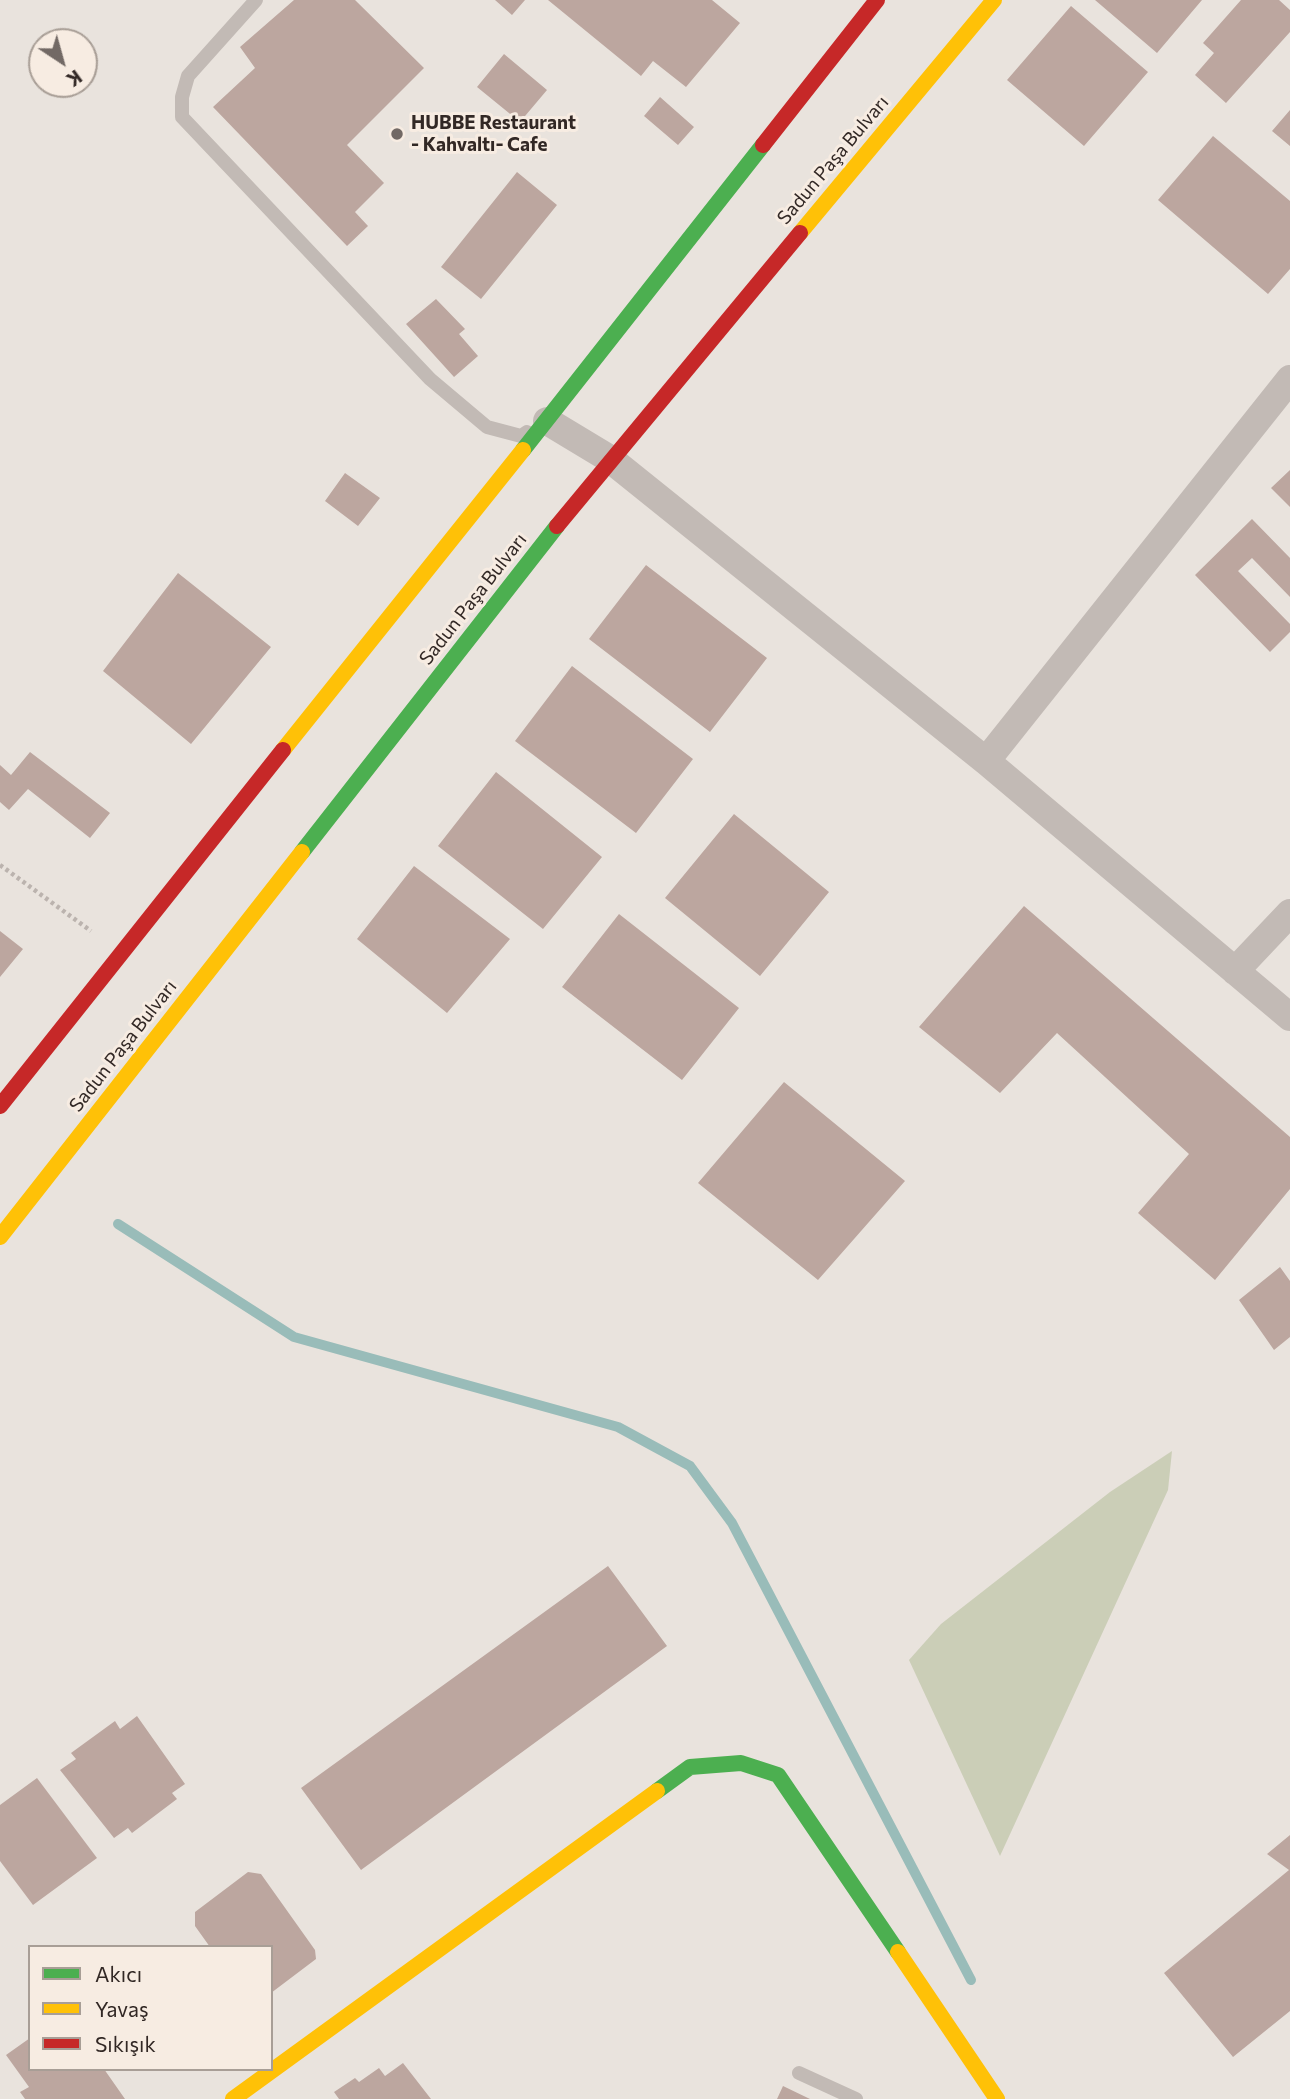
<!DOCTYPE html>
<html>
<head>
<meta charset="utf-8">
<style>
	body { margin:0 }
	#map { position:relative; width:1290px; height:2099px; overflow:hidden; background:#e9e3dd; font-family:Commissioner,sans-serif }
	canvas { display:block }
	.legend { position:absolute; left:28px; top:1945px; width:245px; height:126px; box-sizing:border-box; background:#f7ece2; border:2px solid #a89e96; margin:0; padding:9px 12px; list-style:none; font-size:21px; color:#322825 }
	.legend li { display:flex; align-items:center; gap:14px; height:35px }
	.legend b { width:35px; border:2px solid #a89e96 }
	.north { position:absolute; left:28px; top:28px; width:70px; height:70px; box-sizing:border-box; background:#f7ece2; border:2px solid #a89e96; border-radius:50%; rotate:144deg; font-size:19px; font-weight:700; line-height:28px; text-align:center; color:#322825 }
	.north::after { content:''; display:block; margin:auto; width:24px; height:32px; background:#726965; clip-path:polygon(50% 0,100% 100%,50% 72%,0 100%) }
</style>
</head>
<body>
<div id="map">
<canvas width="1290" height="2099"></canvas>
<ul class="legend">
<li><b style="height:9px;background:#4caf50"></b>Akıcı</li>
<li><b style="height:9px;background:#ffc107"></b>Yavaş</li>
<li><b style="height:9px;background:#c62828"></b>Sıkışık</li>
</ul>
<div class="north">K</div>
</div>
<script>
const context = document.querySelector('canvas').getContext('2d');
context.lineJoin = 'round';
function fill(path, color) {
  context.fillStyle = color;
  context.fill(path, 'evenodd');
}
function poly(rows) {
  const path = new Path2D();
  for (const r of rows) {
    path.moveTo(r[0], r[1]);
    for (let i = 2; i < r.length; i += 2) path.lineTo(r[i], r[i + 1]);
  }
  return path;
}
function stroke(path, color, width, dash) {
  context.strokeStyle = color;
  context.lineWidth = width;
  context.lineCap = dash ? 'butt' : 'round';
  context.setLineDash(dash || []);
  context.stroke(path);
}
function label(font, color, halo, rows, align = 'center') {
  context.font = font + ' Commissioner,sans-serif';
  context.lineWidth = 6;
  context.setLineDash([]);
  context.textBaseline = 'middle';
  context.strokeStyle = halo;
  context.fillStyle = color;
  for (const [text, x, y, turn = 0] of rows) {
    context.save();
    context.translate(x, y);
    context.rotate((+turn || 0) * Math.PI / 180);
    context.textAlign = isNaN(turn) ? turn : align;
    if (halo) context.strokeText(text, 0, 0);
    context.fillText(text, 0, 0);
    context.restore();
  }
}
fill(poly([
	[1172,1451,1168,1490,1000,1856,909,1660,941,1624,1110,1492]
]), '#cbceb7');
stroke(poly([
	[118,1224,294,1337,618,1427,690,1466,732,1523,971,1980]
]), '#99bcb9', 10);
fill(poly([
	[294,0,355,0,424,68,347,145,384,183,355,212,368,226,347,246,213,107,255,68,240,47],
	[495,0,525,0,512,15],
	[548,0,712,0,740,23,686,87,653,61,641,76],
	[1095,0,1202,0,1157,53],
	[1241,0,1279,0,1290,10,1290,32,1226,103,1195,75,1214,53,1203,43],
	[1071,6,1148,72,1084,146,1007,80],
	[504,54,547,90,520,122,477,87],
	[660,97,694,127,678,145,644,116],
	[1290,110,1290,146,1272,131],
	[1213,136,1290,201,1290,269,1268,294,1158,200],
	[517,172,557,205,481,299,441,267],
	[436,299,465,329,459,334,478,356,454,377,406,324],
	[1290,470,1290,507,1271,488],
	[345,473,380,498,358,526,325,501],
	[1252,519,1290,558,1290,597,1252,558,1238,571,1290,624,1290,632,1270,652,1195,575],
	[646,565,767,658,710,732,589,639],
	[178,573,271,647,191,744,103,671],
	[572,666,693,759,636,833,515,741],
	[30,752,110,813,90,838,28,789,9,810,0,802,0,765,11,775],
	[496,772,602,857,543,929,438,846],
	[734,814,829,892,760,976,665,898],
	[414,866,510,939,447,1013,357,939],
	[1024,906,1290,1137,1290,1189,1215,1280,1138,1213,1189,1154,1057,1033,1000,1093,919,1027],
	[619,914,739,1008,682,1080,562,987],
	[0,931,23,949,0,977],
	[784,1082,905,1181,818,1280,698,1183],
	[1280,1267,1290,1281,1290,1337,1274,1350,1239,1300],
	[608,1566,667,1646,361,1870,301,1788],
	[137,1716,185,1784,172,1793,177,1799,132,1833,128,1828,114,1838,60,1770,76,1759,71,1753,115,1721,120,1729],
	[37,1778,97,1858,33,1905,0,1861,0,1805],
	[1290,1835,1290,2011,1233,2057,1164,1973,1289,1870,1267,1854],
	[248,1872,261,1874,315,1950,316,1959,271,1993,271,1947,210,1947,195,1926,195,1912],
	[30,2038,30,2069,104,2069,125,2099,25,2099,20,2092,29,2087,6,2055],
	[403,2063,431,2099,339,2099,334,2092,355,2078,359,2082,379,2068,385,2076],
	[783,2086,810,2099,777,2099]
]), '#bca69f');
stroke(poly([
	[0,865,91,931]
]), '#bbb3ae', 4.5, [3.5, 3.5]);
stroke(poly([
	[256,0,188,76,182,97,182,117,430,379,487,427,521,436,527,432],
	[799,2073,856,2099]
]), '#c2bab5', 14);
stroke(poly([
	[547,421,610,459,986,761,1290,1017],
	[986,761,1290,379],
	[1235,971,1290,913]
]), '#c2bab5', 28);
stroke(poly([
	[523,450,763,145],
	[302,852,557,526],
	[657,1791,690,1767,741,1763,778,1775,898,1952]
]), '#4caf50', 16);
stroke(poly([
	[800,233,994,0],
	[283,750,523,450],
	[0,1237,302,852],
	[898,1952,997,2099],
	[233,2099,657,1791]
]), '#ffc107', 16);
stroke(poly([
	[763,145,877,0],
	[557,526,800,233],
	[0,1106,283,750]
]), '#c62828', 16);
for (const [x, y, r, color] of [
	[397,134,7,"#726965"]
]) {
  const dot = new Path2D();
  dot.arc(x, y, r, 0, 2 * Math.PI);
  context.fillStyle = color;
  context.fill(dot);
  stroke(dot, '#f7ece2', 2.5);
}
label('bold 19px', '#322825', '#f7ece2', [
	["HUBBE Restaurant",411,123],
	["- Kahvaltı- Cafe",411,145]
], 'left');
label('19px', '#322825', '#f7ece2', [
	["Sadun Paşa Bulvarı",833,160,-50],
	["Sadun Paşa Bulvarı",473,599,-52],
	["Sadun Paşa Bulvarı",123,1046,-52]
]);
</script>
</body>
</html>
